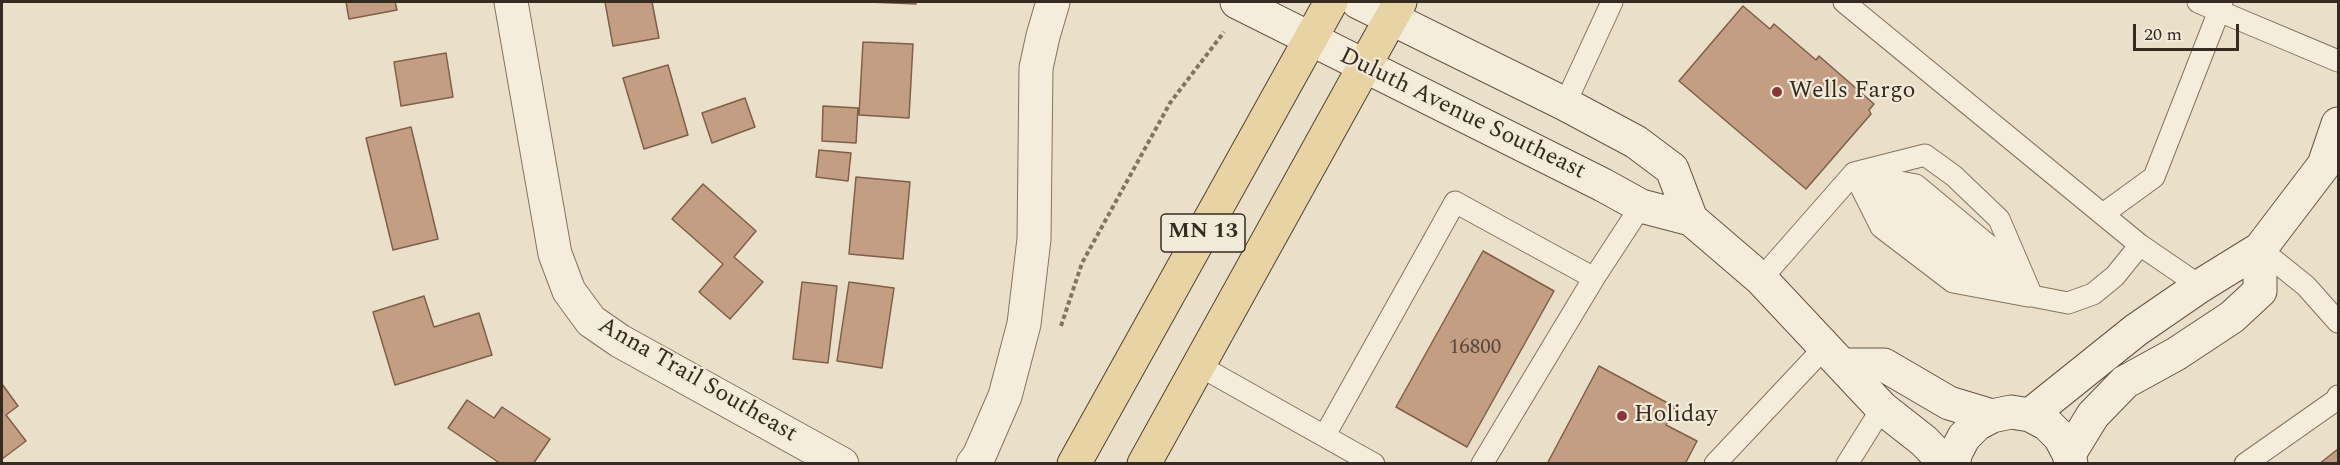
<!DOCTYPE html>
<html>
<head>
<meta charset="utf-8">
<style>
	body { margin:0 }
	#map { position:relative; width:2340px; height:465px; overflow:hidden; background:#eae0c9; font-family:Spectral,serif }
	canvas { display:block }
	.frame { position:absolute; inset:0; border:3px solid #362b21; pointer-events:none }
	.scale { position:absolute; left:2133px; top:24px; width:106px; height:27px; box-sizing:border-box; border:3px solid #362b21; border-top:0; padding-left:8px; font-size:18px; line-height:21px; white-space:nowrap; color:#362b21; -webkit-text-stroke:4px #f2ead8; paint-order:stroke }
</style>
</head>
<body>
<div id="map">
<canvas width="2340" height="465"></canvas>
<div class="frame"></div>
<div class="scale">20 m</div>
</div>
<script>
const context = document.querySelector('canvas').getContext('2d');
context.lineJoin = 'round';
function fill(path, color) {
  context.fillStyle = color;
  context.fill(path, 'evenodd');
}
function poly(rows) {
  const path = new Path2D();
  for (const r of rows) {
    path.moveTo(r[0], r[1]);
    for (let i = 2; i < r.length; i += 2) path.lineTo(r[i], r[i + 1]);
  }
  return path;
}
function stroke(path, color, width, dash) {
  context.strokeStyle = color;
  context.lineWidth = width;
  context.lineCap = dash ? 'butt' : 'round';
  context.setLineDash(dash || []);
  context.stroke(path);
}
function label(font, color, halo, rows, align = 'center') {
  context.font = font + ' Spectral,serif';
  context.lineWidth = 4.5;
  context.setLineDash([]);
  context.textBaseline = 'middle';
  context.strokeStyle = halo;
  context.fillStyle = color;
  for (const [text, x, y, turn = 0] of rows) {
    context.save();
    context.translate(x, y);
    context.rotate((+turn || 0) * Math.PI / 180);
    context.textAlign = isNaN(turn) ? turn : align;
    if (halo) context.strokeText(text, 0, 0);
    context.fillText(text, 0, 0);
    context.restore();
  }
}
const building = poly([
	[346,2,395,2,397,10,349,19,346,2],
	[605,2,652,2,659,38,613,46,605,2],
	[869,2,916,2,916,4,869,2],
	[1743,6,1770,29,1774,24,1816,60,1819,56,1874,104,1869,110,1871,114,1806,189,1679,81,1743,6],
	[863,42,913,44,909,118,859,115,863,42],
	[446,53,453,97,401,106,394,62,446,53],
	[668,65,688,135,644,149,623,78,668,65],
	[745,98,755,127,712,143,702,113,745,98],
	[823,106,858,108,856,143,822,141,823,106],
	[411,127,438,239,393,250,366,138,411,127],
	[819,150,851,153,848,181,816,177,819,150],
	[856,177,910,182,903,259,849,254,856,177],
	[703,184,756,231,734,257,763,282,730,319,699,292,723,264,672,219,703,184],
	[1483,251,1554,291,1467,447,1396,407,1483,251],
	[802,282,837,286,828,363,793,359,802,282],
	[849,282,894,288,882,368,837,361,849,282],
	[424,296,434,327,479,313,492,355,395,385,373,312,424,296],
	[1599,366,1675,407,1666,425,1697,441,1685,464,1547,464,1599,366],
	[2,384,18,406,6,415,26,441,2,459,2,384],
	[467,400,494,418,502,407,550,439,533,464,501,464,448,428,467,400],
	[2338,449,2338,464,2319,464,2338,449]
]);
fill(building, '#c39e83');
stroke(building, '#805e48', 1.5);
const lane = poly([
	[1844,2,2140,245,2200,286],
	[2198,2,2219,11,2222,2],
	[1565,104,1612,2],
	[1854,173,1906,197,1940,227,2032,296,2068,303,2093,294,2115,276,2140,245],
	[1854,173,1881,227,1953,282,2028,296],
	[1884,179,1916,185,1987,244,2006,266],
	[1869,189,1893,213,1961,269,1986,279],
	[2103,214,2154,177,2219,11,2338,61],
	[2260,249,2306,286,2338,322],
	[1761,279,1854,173,1925,155,1954,176,1999,219,2032,296],
	[1198,365,1374,464],
	[1325,435,1455,202,1594,278],
	[1482,464,1594,278,1641,206],
	[1715,464,1825,347],
	[1847,464,1882,408],
	[2245,464,2336,400,2338,396]
]);
const street = poly([
	[511,2,555,254,569,291,591,321,620,341,842,464],
	[973,464,979,456,1005,396,1024,324,1034,239,1036,68,1043,36,1053,2]
]);
const secondary = poly([
	[1237,2,1603,185,1641,206,1691,219,1761,279,1882,408,1924,441,1946,464],
	[1358,2,1565,104,1636,142,1672,169,1691,219],
	[1842,365,1884,365,1949,403,1992,416],
	[2030,415,2136,330,2200,286,2260,249,2324,165,2338,124],
	[2069,454,2093,415,2125,382,2176,354,2232,317,2260,291,2260,249],
	[1953,464,1956,452,1964,437,1977,424,1992,416,2011,412,2030,415,2047,424,2060,437,2069,454,2071,464]
]);
const primary = poly([
	[1074,464,1331,2],
	[1144,464,1400,2]
]);
stroke(lane, '#847360', 23);
stroke(street, '#847360', 35);
stroke(secondary, '#665443', 35);
stroke(primary, '#524233', 35);
stroke(poly([
	[1061,326,1082,263,1170,103,1224,32]
]), '#847360', 4, [4.5, 3]);
stroke(lane, '#f5eddb', 21);
stroke(street, '#f5eddb', 33);
stroke(secondary, '#f5eddb', 33);
stroke(primary, '#e8d3a5', 33);
for (const [x, y, r, color] of [
	[1777,92,6,"#8c3637"],
	[1622,416,6,"#8c3637"]
]) {
  const dot = new Path2D();
  dot.arc(x, y, r, 0, 2 * Math.PI);
  context.fillStyle = color;
  context.fill(dot);
  stroke(dot, '#f2ead8', 2);
}
label('21px', '#59483a', null, [
	["16800",1475,349]
]);
for (const [x, y, w] of [
	[1203,233,84]
]) {
  const box = new Path2D();
  box.roundRect(x - w / 2, y - 19, w, 38, 4.5);
  context.fillStyle = '#f2ead8';
  context.fill(box);
  stroke(box, '#362b21', 1.5);
}
label('bold 22px', '#362b21', null, [
	["MN 13",1203,233]
]);
label('24px', '#362b21', '#f2ead8', [
	["Wells Fargo",1789,92],
	["Holiday",1634,416]
], 'left');
label('24px', '#362b21', '#f2ead8', [
	["Duluth Avenue Southeast",1462,115,26],
	["Anna Trail Southeast",697,381,30]
]);
</script>
</body>
</html>
